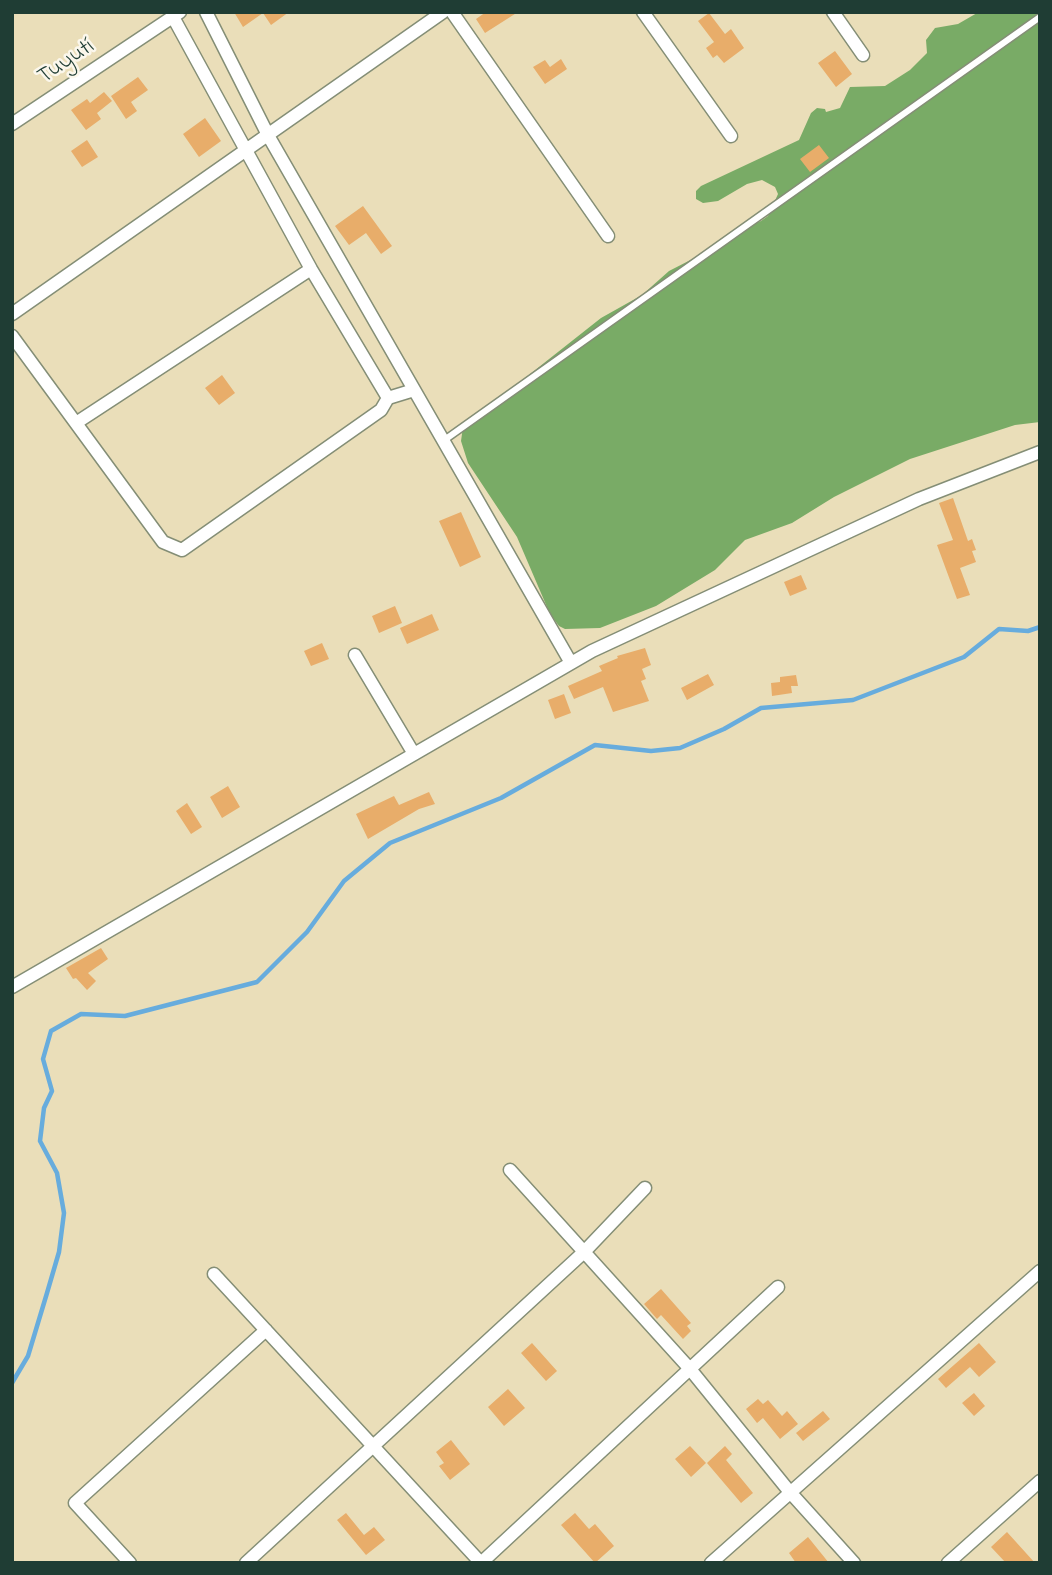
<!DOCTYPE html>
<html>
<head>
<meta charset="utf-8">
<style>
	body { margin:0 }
	#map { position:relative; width:1052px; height:1575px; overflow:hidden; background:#eadeb9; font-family:"Indie Flower",sans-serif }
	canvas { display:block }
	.frame { position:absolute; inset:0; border:14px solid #1f3d34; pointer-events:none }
</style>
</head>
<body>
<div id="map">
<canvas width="1052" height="1575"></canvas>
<div class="frame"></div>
</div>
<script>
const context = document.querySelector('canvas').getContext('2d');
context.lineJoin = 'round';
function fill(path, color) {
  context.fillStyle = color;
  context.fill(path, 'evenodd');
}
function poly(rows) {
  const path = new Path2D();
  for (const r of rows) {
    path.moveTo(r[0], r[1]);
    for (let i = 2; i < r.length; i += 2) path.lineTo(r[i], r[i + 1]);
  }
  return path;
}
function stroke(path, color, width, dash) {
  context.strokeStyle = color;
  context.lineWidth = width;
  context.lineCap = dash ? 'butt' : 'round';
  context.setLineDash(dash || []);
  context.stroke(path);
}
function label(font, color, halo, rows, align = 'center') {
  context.font = font + ' "Indie Flower",sans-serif';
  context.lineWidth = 5;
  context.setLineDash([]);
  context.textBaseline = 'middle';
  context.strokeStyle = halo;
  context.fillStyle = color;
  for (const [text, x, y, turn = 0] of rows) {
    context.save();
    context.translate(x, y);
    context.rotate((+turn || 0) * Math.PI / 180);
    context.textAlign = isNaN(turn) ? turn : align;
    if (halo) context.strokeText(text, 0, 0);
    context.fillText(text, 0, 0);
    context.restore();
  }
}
fill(poly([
	[1040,12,1040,422,1015,425,910,459,834,497,792,523,745,540,715,570,656,606,600,628,565,629,559,626,550,614,517,537,468,463,461,441,463,427,601,318,642,295,669,271,708,251,733,233,761,221,768,216,778,194,775,187,762,180,747,184,718,201,703,203,696,199,696,191,701,186,799,140,811,113,817,108,825,109,826,112,840,108,850,87,885,86,910,70,927,53,926,40,935,28,958,24,977,13]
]), '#79ab66');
stroke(poly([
	[12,1383,28,1356,47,1293,59,1252,64,1213,57,1173,40,1141,44,1108,52,1091,43,1059,51,1031,81,1014,125,1016,257,982,307,932,344,881,390,843,501,798,595,745,651,751,680,748,724,729,761,708,853,700,964,657,999,629,1028,631,1040,627]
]), '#67acdd', 4.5);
fill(poly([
	[234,12,289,12,271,25,263,13,243,27],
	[486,12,518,12,485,33,476,19],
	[709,13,725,34,731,29,744,48,724,63,717,55,713,58,706,48,714,42,698,21],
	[835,51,852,74,836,87,818,63],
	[561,59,567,69,545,84,533,67,545,60,550,67],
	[138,77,148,90,131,102,137,111,126,119,111,96],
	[104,92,112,101,97,113,101,119,86,130,71,110,87,99,90,103],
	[205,118,221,141,199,157,183,134],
	[87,140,98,157,82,167,71,151],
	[819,145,829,158,810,172,800,159],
	[363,206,392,246,381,254,366,233,349,245,335,226],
	[222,375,235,393,219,405,205,388],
	[953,498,968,541,972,539,976,550,972,551,976,562,960,568,970,595,957,599,937,545,953,540,939,503],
	[461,512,481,557,460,567,439,521],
	[801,575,807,589,790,596,784,582],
	[395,606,402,623,379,633,372,616],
	[432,614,439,630,407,644,400,628],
	[322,643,329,659,311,666,304,651],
	[645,648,651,665,642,669,646,679,641,681,649,701,613,712,603,687,574,699,568,686,602,671,599,666,618,658,617,656],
	[708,674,714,685,687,700,681,688],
	[796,675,798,686,791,686,792,693,772,696,771,683,780,682,780,677],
	[564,694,571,713,555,719,548,700],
	[228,786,240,807,222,818,210,797],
	[429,792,435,804,419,809,368,839,356,814,394,796,399,805],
	[187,803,202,827,191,834,176,811],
	[101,948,108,959,88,973,96,981,87,990,76,978,73,979,66,968],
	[661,1289,691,1323,687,1326,691,1331,683,1339,661,1315,657,1319,644,1304],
	[532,1343,557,1371,546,1381,521,1353],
	[979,1343,996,1362,979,1377,970,1367,946,1388,938,1379],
	[508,1389,525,1408,504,1426,488,1407],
	[974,1393,985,1406,974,1416,962,1403],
	[758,1399,763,1404,768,1400,782,1416,787,1411,798,1424,780,1439,763,1418,757,1423,746,1409],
	[823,1411,830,1419,803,1441,796,1433],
	[451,1440,470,1464,450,1480,439,1466,444,1463,436,1452],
	[690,1446,706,1463,691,1477,675,1459],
	[725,1446,732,1454,726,1460,753,1493,741,1503,707,1463],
	[346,1513,364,1535,374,1527,385,1540,366,1555,337,1520],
	[575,1513,589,1529,595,1524,614,1546,595,1563,561,1525],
	[1007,1532,1035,1563,1006,1563,991,1547],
	[808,1537,829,1563,796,1563,789,1553]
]), '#e8ad6a');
const service = poly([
	[443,441,1040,17]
]);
const minor = poly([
	[206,12,269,137,571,663],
	[452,12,608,236],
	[643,12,731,136],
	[833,12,863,55],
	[173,17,311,269,388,398],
	[12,124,180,12],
	[12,314,443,12],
	[12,336,163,542,182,550,381,410,388,398,414,390],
	[76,423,311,269],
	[355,655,414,754],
	[12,987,592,651,919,499,1040,452],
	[510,1170,690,1369,789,1491,854,1563],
	[214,1274,481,1563],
	[130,1563,75,1503,266,1330],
	[246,1563,584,1252,645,1188],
	[481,1563,778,1287],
	[711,1563,1040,1271],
	[948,1563,1040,1481]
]);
stroke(service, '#848e76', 9);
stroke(minor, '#848e76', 15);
stroke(service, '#fff', 6);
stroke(minor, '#fff', 12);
label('23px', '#1f3d34', '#fbf7ec', [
	["Tuyutí",67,63,-34]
]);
</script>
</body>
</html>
